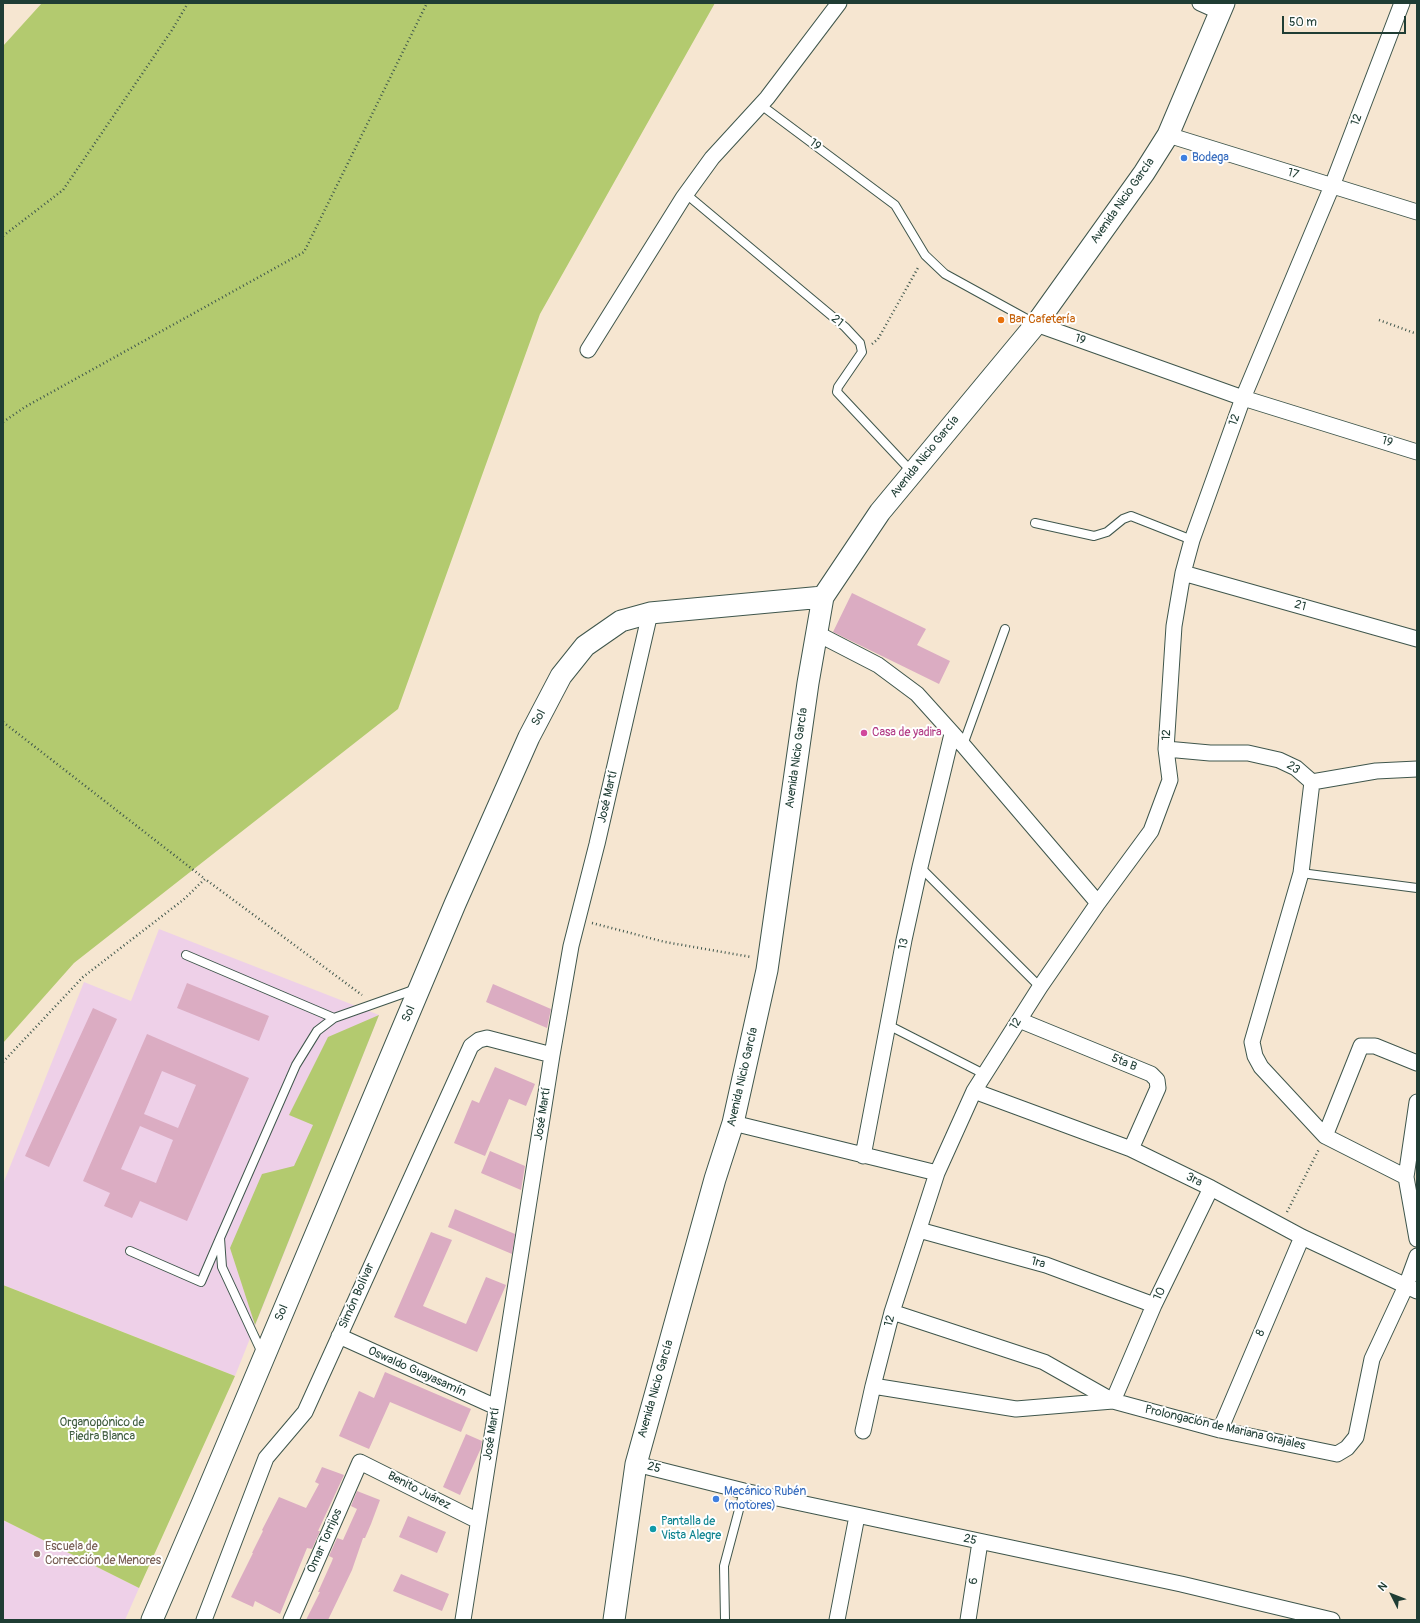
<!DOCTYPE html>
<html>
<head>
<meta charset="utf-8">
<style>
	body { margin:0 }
	#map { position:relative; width:1420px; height:1623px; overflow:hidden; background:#f6e6d1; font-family:Pangolin,sans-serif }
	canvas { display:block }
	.frame { position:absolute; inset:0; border:4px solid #1f3d34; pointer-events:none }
	.north { position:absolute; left:1372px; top:1575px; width:40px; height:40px; -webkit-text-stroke:3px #fff; paint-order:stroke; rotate:312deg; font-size:11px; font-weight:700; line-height:16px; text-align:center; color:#1f3d34 }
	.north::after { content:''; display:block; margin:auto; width:14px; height:18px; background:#1f3d34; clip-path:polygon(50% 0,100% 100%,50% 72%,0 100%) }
	.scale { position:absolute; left:1282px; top:16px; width:124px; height:18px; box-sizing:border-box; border:2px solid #1f3d34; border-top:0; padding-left:5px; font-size:12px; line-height:14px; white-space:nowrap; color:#1f3d34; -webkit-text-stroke:3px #fff; paint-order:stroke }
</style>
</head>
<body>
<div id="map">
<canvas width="1420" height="1623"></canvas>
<div class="frame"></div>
<div class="north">N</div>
<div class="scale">50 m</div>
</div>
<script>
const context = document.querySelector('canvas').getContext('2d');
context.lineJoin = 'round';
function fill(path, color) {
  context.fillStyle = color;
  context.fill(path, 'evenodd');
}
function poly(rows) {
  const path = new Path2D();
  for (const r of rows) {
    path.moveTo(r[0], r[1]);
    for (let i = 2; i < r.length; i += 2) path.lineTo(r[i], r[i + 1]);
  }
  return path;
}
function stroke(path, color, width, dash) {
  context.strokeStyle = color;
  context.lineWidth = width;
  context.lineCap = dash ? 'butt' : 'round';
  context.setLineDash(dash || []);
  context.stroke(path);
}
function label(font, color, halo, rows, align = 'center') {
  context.font = font + ' Pangolin,sans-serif';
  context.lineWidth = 4;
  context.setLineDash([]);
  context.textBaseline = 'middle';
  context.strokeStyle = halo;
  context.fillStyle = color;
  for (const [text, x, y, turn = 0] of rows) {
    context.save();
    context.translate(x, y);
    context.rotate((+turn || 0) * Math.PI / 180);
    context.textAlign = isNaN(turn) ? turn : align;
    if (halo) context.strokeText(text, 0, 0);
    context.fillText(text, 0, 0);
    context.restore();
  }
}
fill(poly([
	[159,929,379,1015,235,1376,3,1285,3,1184,84,982,131,1001],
	[3,1520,139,1588,125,1620,3,1620]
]), '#eed0e8');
fill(poly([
	[42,3,715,3,540,314,398,709,74,963,3,1043,3,46],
	[379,1015,255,1325,230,1248,262,1174,294,1166,313,1125,289,1115,328,1037],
	[3,1285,235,1376,139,1588,3,1520]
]), '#b3ca6f');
fill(poly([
	[852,593,926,629,917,645,950,661,939,684,833,632],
	[187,983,269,1016,259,1041,177,1008],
	[493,984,551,1009,547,1028,486,1002],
	[93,1008,117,1019,49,1167,25,1156],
	[147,1034,249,1078,187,1221,140,1201,132,1218,104,1206,110,1193,83,1181],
	[162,1071,196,1085,178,1128,144,1114],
	[140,1126,173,1140,156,1183,121,1169],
	[495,1067,535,1084,526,1106,509,1099,485,1156,454,1143,472,1100,479,1103],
	[490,1151,525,1166,521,1190,481,1173],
	[455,1209,515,1234,512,1254,448,1227],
	[431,1232,452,1240,423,1306,466,1324,486,1277,506,1285,477,1352,394,1317],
	[385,1372,471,1409,461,1432,390,1402,369,1449,339,1436,359,1391,374,1398],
	[466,1434,482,1441,481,1448,460,1495,443,1487],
	[322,1467,344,1475,318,1531,320,1531,312,1549,307,1548,280,1614,255,1601,253,1607,231,1597,253,1553,252,1553,263,1531,262,1530,279,1497,306,1508,319,1484,315,1482],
	[357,1491,380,1500,371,1524,365,1538,363,1538,352,1570,328,1620,306,1620,320,1592,318,1592,332,1561,333,1558,329,1556,337,1538,343,1540,357,1509,351,1506],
	[408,1516,446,1532,437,1553,399,1537],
	[401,1574,449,1594,442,1611,393,1591]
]), '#dbacc2');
const lane = poly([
	[761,105,895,205,925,255,945,274,1036,324],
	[686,194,845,327,860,343,862,352,838,387,837,392,912,472],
	[1035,523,1094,536,1107,532,1123,519,1131,516,1192,540],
	[963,745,1005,629],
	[920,867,1040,987],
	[1301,873,1417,888],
	[186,955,334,1018],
	[888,1025,984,1074],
	[130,1251,201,1282,220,1238],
	[263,1355,222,1267,220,1238,296,1065,317,1031,334,1018,416,989],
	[725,1620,724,1566,744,1491]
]);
const street = poly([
	[1200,3,1220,12],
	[1168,135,1417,212],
	[1036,324,1243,398,1417,452],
	[588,350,683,198,712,158,767,98,839,3],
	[1183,573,1417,639],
	[816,633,878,665,917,694,963,745,1098,903],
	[1166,749,1210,753,1248,753,1279,760,1296,768,1312,782],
	[1312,782,1301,873,1252,1042,1255,1056,1261,1067,1325,1136,1406,1177],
	[1312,782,1376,771,1417,769],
	[1019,1020,1151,1074,1157,1080,1158,1088,1131,1149],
	[974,1091,1131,1149,1211,1188,1302,1237,1417,1291],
	[1417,1102,1406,1177,1417,1239],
	[733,1123,937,1173],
	[1325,1136,1361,1046,1375,1046,1417,1063],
	[863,1156,904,940,920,867,952,734],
	[919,1230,1046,1265,1154,1305],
	[892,1312,1044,1362,1113,1401,1220,1430,1337,1454,1347,1448,1356,1437,1372,1359,1406,1286,1417,1256],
	[339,1336,496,1407],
	[873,1386,1016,1409,1113,1401],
	[1113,1401,1154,1305,1211,1188],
	[1220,1430,1302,1237],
	[863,1431,873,1386,892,1312,937,1173,974,1091,1040,987,1098,903,1151,831,1170,780,1166,749,1174,626,1183,573,1192,540,1243,398,1332,186,1402,3],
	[636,1464,744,1491,1181,1584,1332,1620],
	[204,1620,266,1458,305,1412,471,1046,479,1040,487,1038,552,1055],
	[291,1620,360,1462,478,1521],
	[463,1620,552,1055,571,946,597,844,650,613],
	[837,1620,857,1516],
	[968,1620,980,1542]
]);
const secondary = poly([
	[152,1620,202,1504,455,904,529,737,561,676,585,646,621,621,650,613,823,597],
	[614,1620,636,1464,715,1179,733,1123,767,970,808,683,823,597,880,512,1036,324,1144,173,1168,135,1224,3]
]);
stroke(lane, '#3f564c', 10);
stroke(street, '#3f564c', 17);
stroke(secondary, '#3f564c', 23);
stroke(poly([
	[3,236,63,190,172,30,188,3],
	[1379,320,1417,334],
	[872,344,878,339,919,266],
	[3,422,25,407,304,252,427,3],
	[3,722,205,879],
	[592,923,665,942,751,957],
	[3,1062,83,977,183,900,205,879,362,995],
	[1287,1212,1319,1149]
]), '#3f564c', 2.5, [1, 3]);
stroke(lane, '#fff', 8);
stroke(street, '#fff', 15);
stroke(secondary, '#fff', 21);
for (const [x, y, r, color] of [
	[1184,158,4,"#3f7fe0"],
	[1001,320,4,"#e8710a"],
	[864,733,4,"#d1479c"],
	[716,1499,4,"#3f7fe0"],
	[653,1529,4,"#0f9aa8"],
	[37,1554,4,"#8d6e63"]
]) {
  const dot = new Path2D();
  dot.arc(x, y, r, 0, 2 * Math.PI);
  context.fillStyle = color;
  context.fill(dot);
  stroke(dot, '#fff', 1.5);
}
label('12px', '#1f3d34', '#fff', [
	["12",1357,120,-69],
	["19",815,145,37],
	["17",1293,174,17],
	["Avenida Nicio García",1123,201,-55],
	["21",837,321,40],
	["19",1080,340,19],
	["12",1235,420,-70],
	["19",1387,442,17],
	["Avenida Nicio García",925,457,-51],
	["21",1300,606,16],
	["Sol",539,718,-62],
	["12",1167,735,-87],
	["Avenida Nicio García",797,758,-82],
	["23",1293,768,33],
	["José Martí",608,797,-77],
	["13",904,944,-79],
	["Sol",409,1014,-67],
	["12",1016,1024,-57],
	["5ta B",1124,1063,22],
	["Avenida Nicio García",743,1077,-77],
	["José Martí",543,1114,-81],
	["3ra",1194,1180,26],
	["1ra",1038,1263,16],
	["10",1160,1294,-65],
	["Simón Bolívar",357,1296,-66],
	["Sol",282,1313,-67],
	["12",890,1321,-75],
	["8",1261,1333,-67],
	["Oswaldo Guayasamín",417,1372,24],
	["Avenida Nicio García",656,1389,-74],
	["Prolongación de Mariana Grajales",1225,1428,13],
	["José Martí",492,1434,-81],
	["25",654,1468,14],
	["Benito Juárez",419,1491,27],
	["25",970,1540,12],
	["Omar Torrijos",325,1541,-66],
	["6",974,1581,-81]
]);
label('12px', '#366cbe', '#fff', [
	["Bodega",1192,158],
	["Mecánico Rubén",724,1492],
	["(motores)",724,1506]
], 'left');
label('12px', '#c56008', '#fff', [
	["Bar Cafetería",1009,320]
], 'left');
label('12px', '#b23c85', '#fff', [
	["Casa de yadira",872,733]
], 'left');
label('12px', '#446043', '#fff', [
	["Organopónico de",102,1423],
	["Piedra Blanca",102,1437]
]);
label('12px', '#0d838f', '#fff', [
	["Pantalla de",661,1522],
	["Vista Alegre",661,1536]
], 'left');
label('12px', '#785e54', '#fff', [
	["Escuela de",45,1547],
	["Corrección de Menores",45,1561]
], 'left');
</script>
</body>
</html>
